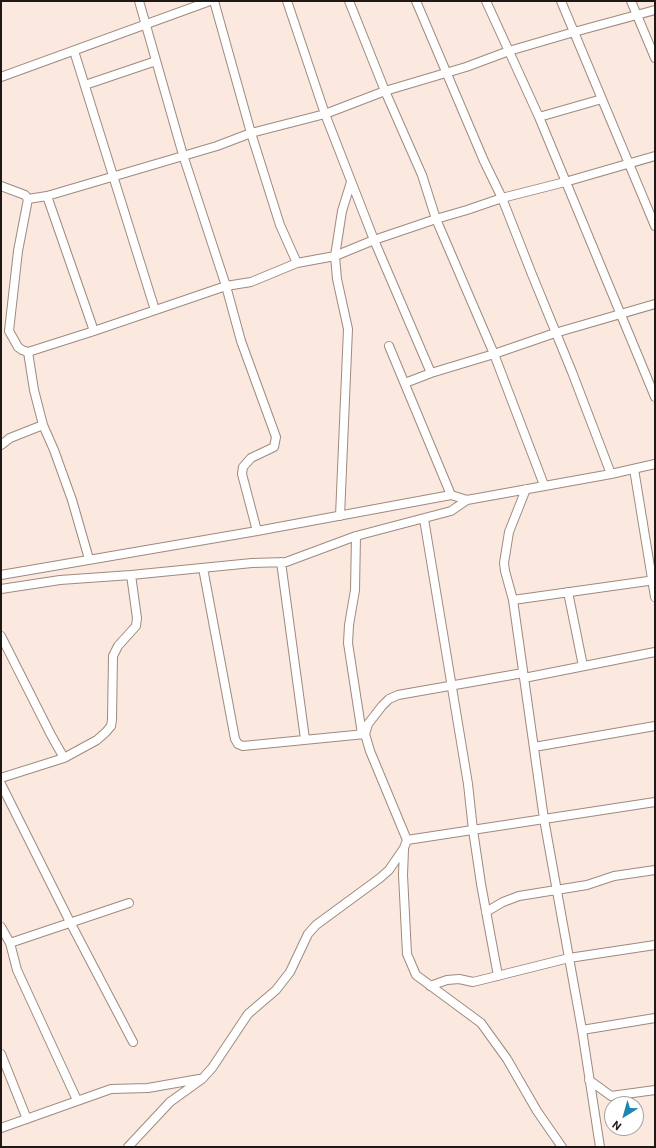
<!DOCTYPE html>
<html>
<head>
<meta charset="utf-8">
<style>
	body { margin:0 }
	#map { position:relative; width:656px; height:1148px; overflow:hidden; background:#fbe8de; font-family:Roboto,sans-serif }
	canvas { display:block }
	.frame { position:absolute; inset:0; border:2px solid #201814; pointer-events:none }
	.north { position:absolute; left:604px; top:1096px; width:40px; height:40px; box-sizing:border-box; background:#fff; border:1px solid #a6a3a1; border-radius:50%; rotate:217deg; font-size:11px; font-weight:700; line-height:16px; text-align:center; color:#201814 }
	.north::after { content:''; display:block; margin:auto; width:14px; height:18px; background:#1f86af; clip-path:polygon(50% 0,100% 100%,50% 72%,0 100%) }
</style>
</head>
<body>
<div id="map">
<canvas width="656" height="1148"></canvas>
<div class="frame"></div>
<div class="north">N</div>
</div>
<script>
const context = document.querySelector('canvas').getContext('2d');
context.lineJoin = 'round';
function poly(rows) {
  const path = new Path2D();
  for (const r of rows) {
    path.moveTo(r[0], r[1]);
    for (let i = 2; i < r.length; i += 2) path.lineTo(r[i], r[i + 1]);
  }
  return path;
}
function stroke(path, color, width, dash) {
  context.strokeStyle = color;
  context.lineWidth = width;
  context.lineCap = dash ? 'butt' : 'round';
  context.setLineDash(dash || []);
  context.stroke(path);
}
const minor = poly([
	[139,1,183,155,226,286,241,341,276,437,274,447,251,458,243,467,242,474,257,531],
	[214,1,251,133,280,225,297,263],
	[287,1,325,114,374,240,431,373,494,354,555,333,655,304],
	[349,1,385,91,422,175,436,219,494,354,544,485],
	[416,1,484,161,502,198,531,272,572,372,611,474],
	[486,1,539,117,655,397],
	[561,1,655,226],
	[631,1,655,58],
	[74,51,155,310],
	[1,77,210,1],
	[85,85,156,61],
	[539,117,602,99],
	[1,186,25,195,28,199,18,251,9,331,18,347,22,350,28,352,94,331,226,286,251,282,297,263,335,256,374,240,436,219,467,210,502,198,565,182,655,156],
	[47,196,94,331],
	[28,199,47,196,217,146,251,133,325,114,385,91,466,67,509,51,574,32,655,10],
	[389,346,451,495],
	[28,352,34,390,43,425,54,450,72,500,89,559],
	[405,383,431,373],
	[1,445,10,438,43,425],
	[634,469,655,597],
	[526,489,509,532,504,563,505,571,513,600,544,819,582,1030,600,1147],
	[340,516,348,329,337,279,335,256,342,211,351,182],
	[424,519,468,784,473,830,481,884,498,976],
	[356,536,355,590,349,625,348,643,362,734],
	[281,562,305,739],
	[203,568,235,739,238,744,243,746,365,734],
	[1,575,257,531,451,495,467,500,611,474,655,464],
	[1,589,60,580,131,575,252,563,286,562,356,536,451,511,467,500],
	[568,592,583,666],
	[513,600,655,580],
	[1,636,51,735,64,758],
	[524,678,655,652],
	[534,747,655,726],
	[1,778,64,758,97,740,106,732,111,726,112,720,113,656,118,646,136,626,137,618,131,575],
	[1,784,70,922,133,1042],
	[407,840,655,802],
	[404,849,403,875,407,954,416,975,481,1023,507,1059,537,1111,562,1147],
	[486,912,503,902,519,896,587,885,614,876,655,870],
	[1,927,10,943,17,970,77,1100],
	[10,943,129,903],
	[430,986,447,980,459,979,473,982,569,958,655,945],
	[582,1030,655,1018],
	[1,1054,27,1119],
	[589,1080,611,1096,655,1090],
	[1,1128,111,1089,148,1088,199,1079],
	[128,1147,170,1102,202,1079,212,1068,248,1014,276,990,290,972,308,934,316,925,380,878,389,870,404,848,407,840,370,751,365,734,368,724,382,706,389,699,398,695,523,673]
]);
stroke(minor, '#9f8a7e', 10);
stroke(minor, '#fff', 8);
</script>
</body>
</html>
